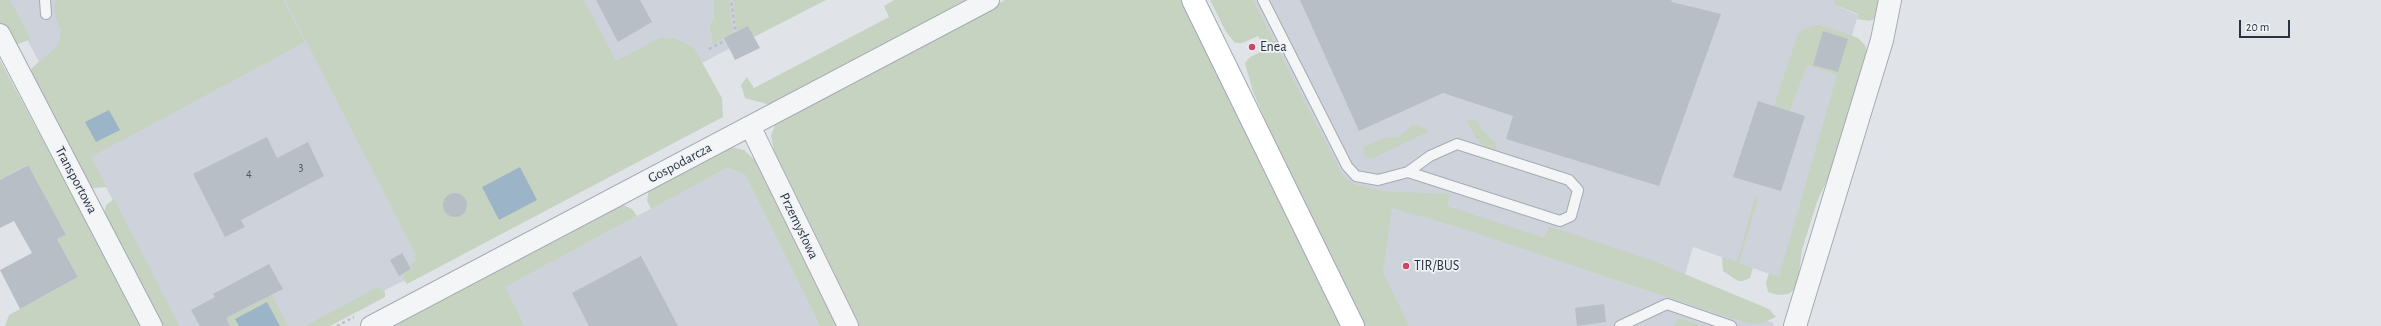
<!DOCTYPE html>
<html>
<head>
<meta charset="utf-8">
<style>
	body { margin:0 }
	#map { position:relative; width:2381px; height:326px; overflow:hidden; background:#e0e4e9; font-family:"Alegreya Sans",sans-serif }
	canvas { display:block }
	.scale { position:absolute; left:2239px; top:20px; width:51px; height:18px; box-sizing:border-box; border:2px solid #293340; border-top:0; padding-left:5px; font-size:12px; line-height:14px; white-space:nowrap; color:#293340; -webkit-text-stroke:3px #f0f3f6; paint-order:stroke }
</style>
</head>
<body>
<div id="map">
<canvas width="2381" height="326"></canvas>
<div class="scale">20 m</div>
</div>
<script>
const context = document.querySelector('canvas').getContext('2d');
context.lineJoin = 'round';
function fill(path, color) {
  context.fillStyle = color;
  context.fill(path, 'evenodd');
}
function poly(rows) {
  const path = new Path2D();
  for (const r of rows) {
    if (r.length === 3) {
      path.moveTo(r[0] + r[2], r[1]);
      path.arc(r[0], r[1], r[2], 0, 2 * Math.PI);
      continue;
    }
    path.moveTo(r[0], r[1]);
    for (let i = 2; i < r.length; i += 2) path.lineTo(r[i], r[i + 1]);
  }
  return path;
}
function stroke(path, color, width, dash) {
  context.strokeStyle = color;
  context.lineWidth = width;
  context.lineCap = dash ? 'butt' : 'round';
  context.setLineDash(dash || []);
  context.stroke(path);
}
function label(font, color, halo, rows, align = 'center') {
  context.font = font + ' "Alegreya Sans",sans-serif';
  context.lineWidth = 3.5;
  context.setLineDash([]);
  context.textBaseline = 'middle';
  context.strokeStyle = halo;
  context.fillStyle = color;
  for (const [text, x, y, turn = 0] of rows) {
    context.save();
    context.translate(x, y);
    context.rotate((+turn || 0) * Math.PI / 180);
    context.textAlign = isNaN(turn) ? turn : align;
    if (halo) context.strokeText(text, 0, 0);
    context.fillText(text, 0, 0);
    context.restore();
  }
}
fill(poly([
	[6,0,822,0,702,63,712,117,318,326,180,326],
	[1245,0,1835,0,1835,5,1858,15,1781,278,1693,247,1680,292,1774,323,1773,326,1386,326,1287,81],
	[727,168,745,175,820,326,525,326,504,287]
]), '#ced3db');
fill(poly([
	[0,0,10,0,31,39,18,44,10,42,0,27],
	[57,0,283,0,305,42,91,157,107,187,91,188,29,76,32,68,56,47,60,39,61,31,55,16,54,5],
	[285,0,584,0,616,61,660,38,675,38,694,48,722,98,723,117,407,284,403,279,404,274,412,269,410,264,416,261,414,256,416,255],
	[714,0,729,0,733,33,713,44,710,26,714,19],
	[733,0,826,0,754,37,748,26,737,31],
	[894,0,966,0,770,105,745,98,741,85,747,77,754,88,889,17,884,6],
	[1005,0,1181,0,1343,326,858,326,775,156,771,135,775,125,784,117],
	[1210,0,1253,0,1343,176,1348,180,1357,185,1384,191,1450,194,1447,206,1544,238,1549,226,1651,260,1769,309,1776,317,1763,323,1752,324,1733,319,1458,227,1392,208,1383,272,1409,326,1363,326,1281,157,1253,92,1245,63,1250,57,1265,50,1258,36,1242,43,1235,43,1226,32],
	[1835,0,1882,0,1877,17,1870,21,1857,19,1858,14,1835,5],
	[1817,25,1840,31,1858,38,1865,45,1868,56,1844,143,1817,202,1802,250,1797,288,1788,294,1778,295,1768,292,1766,283,1769,273,1781,277,1780,273,1837,75,1807,65,1790,111,1774,106,1798,34,1803,29],
	[0,60,106,258,142,326,5,326,9,315,78,277,57,239,65,235,27,165,0,180],
	[1466,119,1477,121,1483,131,1496,143,1496,151,1485,147,1477,140],
	[1413,124,1426,128,1428,132,1371,159,1364,156,1363,147,1383,138,1399,137],
	[731,147,744,150,755,160,838,326,820,326,745,175,727,168,651,209,647,201,649,189],
	[1759,196,1739,263,1753,268,1750,278,1743,281,1738,281,1723,271,1722,257,1737,262,1755,197],
	[114,199,180,326,161,326,103,217,106,205],
	[622,204,632,209,637,216,505,287,525,326,387,326],
	[378,287,385,292,385,297,374,303,330,326,305,326],
	[272,295,288,326,230,326,226,318],
	[1678,318,1696,323,1703,326,1674,326]
]), '#c7d3c1');
fill(poly([
	[109,110,120,130,96,142,85,122],
	[520,167,537,200,499,220,482,187],
	[267,302,280,326,239,326,235,319]
]), '#9cb4c8');
fill(poly([
	[596,0,640,0,652,22,618,42],
	[1300,0,1671,0,1672,2,1721,14,1659,186,1506,139,1513,116,1443,93,1359,131],
	[748,26,760,48,735,60,724,38],
	[1823,31,1848,39,1838,72,1813,65],
	[1758,101,1805,116,1781,191,1733,177],
	[267,137,277,158,308,142,324,176,241,220,245,227,225,237,193,174],
	[28,165,66,235,57,239,78,277,20,309,0,270,32,253,14,221,0,228,0,180],
	[455,205,12],
	[402,253,411,269,399,276,390,260],
	[641,256,678,326,589,326,572,293],
	[269,264,283,289,226,318,230,326,200,326,191,310,215,297,213,294],
	[1604,304,1606,322,1577,326,1575,308]
]), '#b8bec6');
const service = poly([
	[45,0,46,14],
	[1263,0,1347,166,1356,176,1378,180,1408,172,1430,156,1457,144,1569,180,1578,190,1571,216,1560,221,1408,172],
	[1620,326,1667,304,1731,326]
]);
const minor = poly([
	[0,34,152,326],
	[750,126,848,326],
	[371,326,989,0]
]);
const tertiary = poly([
	[1795,326,1882,40,1890,0]
]);
const primary = poly([
	[1193,0,1353,326]
]);
stroke(service, '#a5abb3', 12);
stroke(minor, '#a5abb3', 22);
stroke(tertiary, '#a5abb3', 24);
stroke(primary, '#a0a9b4', 24);
stroke(poly([
	[709,49,736,35,731,0],
	[337,326,354,317]
]), '#babfc4', 2.5, [3, 3]);
stroke(service, '#f3f5f7', 10);
stroke(minor, '#f3f5f7', 20);
stroke(tertiary, '#f3f5f7', 22);
stroke(primary, '#fff', 22);
for (const [x, y, r, color] of [
	[1252,47,4,"#cc4763"],
	[1406,266,4,"#cc4763"]
]) {
  const dot = new Path2D();
  dot.arc(x, y, r, 0, 2 * Math.PI);
  context.fillStyle = color;
  context.fill(dot);
  stroke(dot, '#f0f3f6', 1.5);
}
label('12px', '#4d5662', null, [
	["3",301,167],
	["4",249,173]
]);
label('14px', '#293340', '#f0f3f6', [
	["Enea",1260,47],
	["TIR/BUS",1414,266]
], 'left');
label('14px', '#293340', '#f0f3f6', [
	["Gospodarcza",680,163,-28],
	["Transportowa",76,180,62],
	["Przemysłowa",799,226,64]
]);
</script>
</body>
</html>
